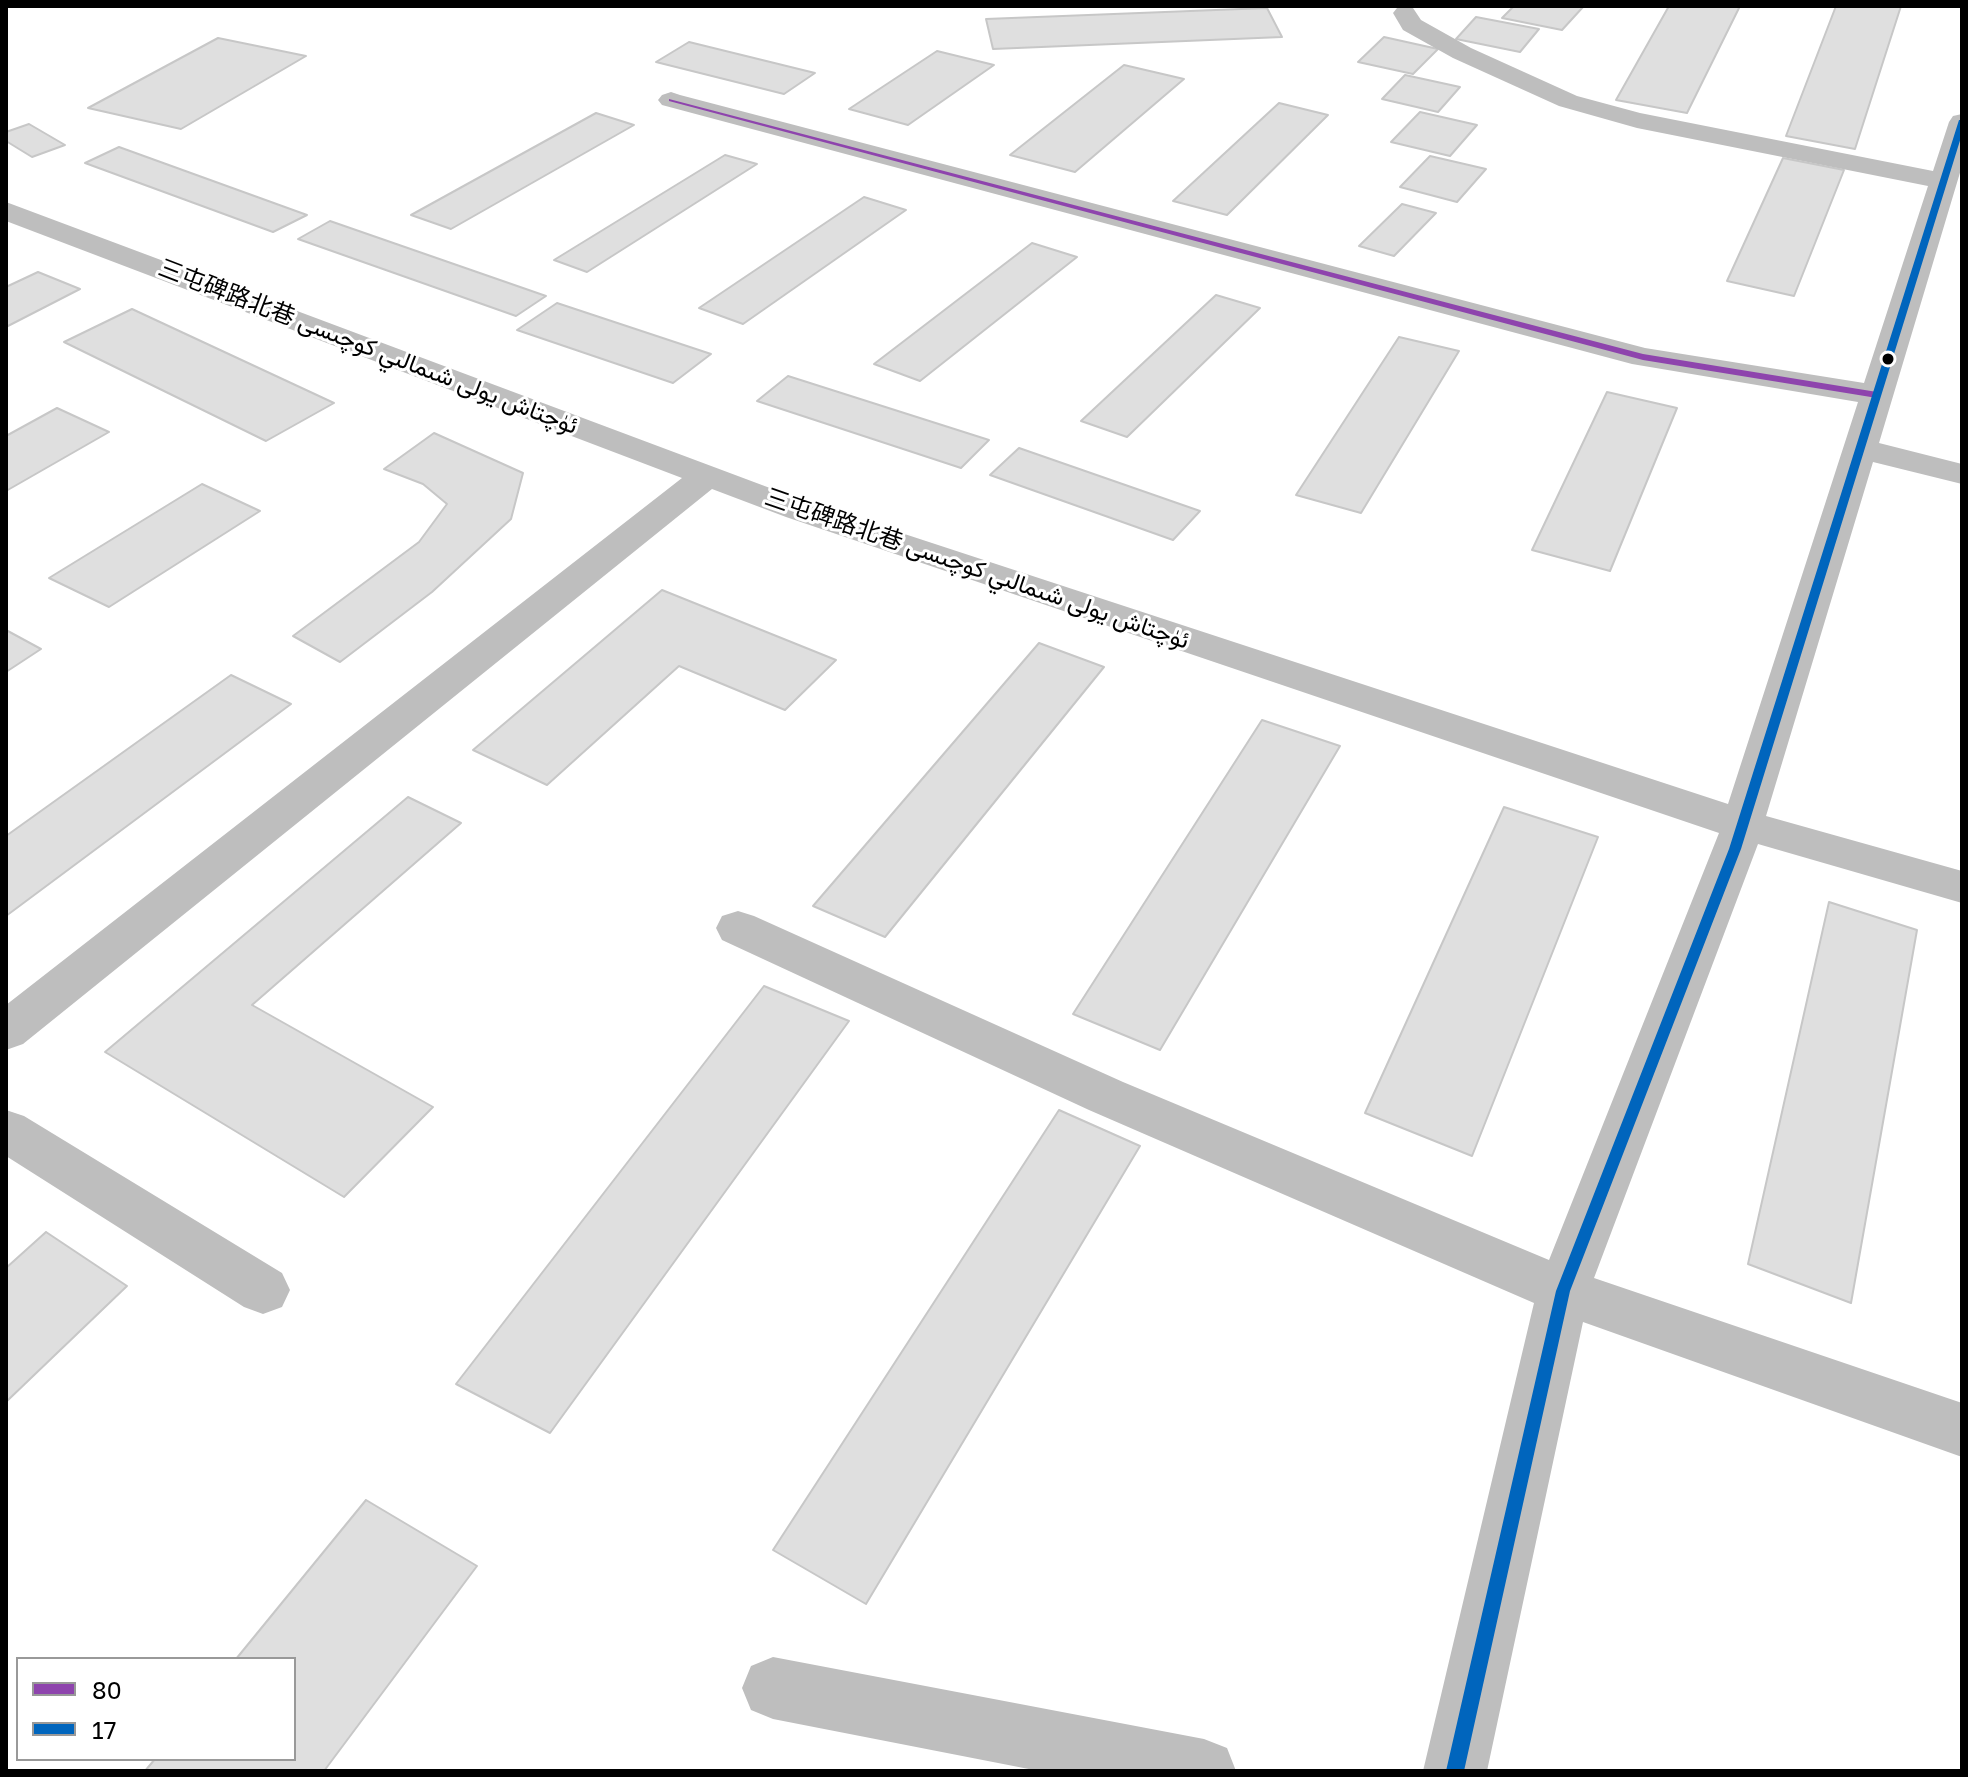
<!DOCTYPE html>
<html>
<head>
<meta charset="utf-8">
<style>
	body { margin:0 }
	#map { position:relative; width:1968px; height:1777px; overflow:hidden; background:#fff; font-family:"Golos Text",sans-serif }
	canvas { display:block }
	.frame { position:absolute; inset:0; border:8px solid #000; pointer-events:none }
	.legend { position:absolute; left:16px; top:1657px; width:280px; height:104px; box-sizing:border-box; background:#fff; border:2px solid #999; margin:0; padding:10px 14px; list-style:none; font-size:24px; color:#000 }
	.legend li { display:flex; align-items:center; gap:16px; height:40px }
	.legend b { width:40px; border:2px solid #999 }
</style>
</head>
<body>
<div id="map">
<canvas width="1968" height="1777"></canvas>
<div class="frame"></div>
<ul class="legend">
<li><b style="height:10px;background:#8e44ad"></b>80</li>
<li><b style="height:10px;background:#0065bd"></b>17</li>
</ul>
</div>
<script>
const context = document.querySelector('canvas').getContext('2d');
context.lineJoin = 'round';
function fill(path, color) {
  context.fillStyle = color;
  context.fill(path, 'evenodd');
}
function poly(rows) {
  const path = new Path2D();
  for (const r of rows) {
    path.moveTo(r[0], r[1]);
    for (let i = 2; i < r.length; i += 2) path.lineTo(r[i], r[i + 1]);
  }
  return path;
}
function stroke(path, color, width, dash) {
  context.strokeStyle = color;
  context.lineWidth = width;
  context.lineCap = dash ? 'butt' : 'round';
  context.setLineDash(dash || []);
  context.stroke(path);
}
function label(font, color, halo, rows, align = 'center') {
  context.font = font + ' "Golos Text",Vazirmatn,"Noto Sans SC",sans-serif';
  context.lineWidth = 6;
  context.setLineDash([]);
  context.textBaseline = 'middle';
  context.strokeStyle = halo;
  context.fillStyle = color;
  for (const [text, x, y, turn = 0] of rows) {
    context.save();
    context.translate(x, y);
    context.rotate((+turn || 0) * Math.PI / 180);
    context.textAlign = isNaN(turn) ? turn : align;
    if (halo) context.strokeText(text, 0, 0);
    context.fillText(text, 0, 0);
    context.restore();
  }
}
const building = poly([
	[1514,6,1580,6,1583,7,1562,30,1502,18,1514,6],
	[1669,6,1740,6,1687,113,1616,100,1669,6],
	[1836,6,1901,6,1855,149,1786,136,1836,6],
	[1267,8,1282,37,993,49,986,19,1267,8],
	[1476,17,1539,29,1520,52,1456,39,1476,17],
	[1384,37,1438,49,1413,74,1358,62,1384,37],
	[218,38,306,56,181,129,88,108,218,38],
	[689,42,815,73,784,94,656,62,689,42],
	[937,51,994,65,908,125,849,109,937,51],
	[1124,65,1184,79,1075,172,1010,155,1124,65],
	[1405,75,1460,87,1438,112,1382,99,1405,75],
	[1279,103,1328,115,1227,215,1173,201,1279,103],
	[1420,112,1477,125,1450,156,1391,142,1420,112],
	[596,113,634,125,451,229,411,215,596,113],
	[29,124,65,145,32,157,6,141,6,132,29,124],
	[119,147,307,215,273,232,85,163,119,147],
	[725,155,757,164,587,272,554,260,725,155],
	[1430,156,1486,169,1457,202,1400,187,1430,156],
	[1783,158,1844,170,1794,296,1727,281,1783,158],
	[864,197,906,210,743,324,699,308,864,197],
	[1402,204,1436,213,1394,256,1359,246,1402,204],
	[330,221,546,296,516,316,298,239,330,221],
	[1032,243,1077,257,920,381,874,364,1032,243],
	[38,272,80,289,6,327,6,287,38,272],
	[1216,295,1260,308,1127,437,1081,421,1216,295],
	[557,303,711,354,673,383,517,330,557,303],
	[132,309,334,403,266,441,64,342,132,309],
	[1399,337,1459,351,1361,513,1296,495,1399,337],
	[788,376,989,440,961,468,757,401,788,376],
	[1607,392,1677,408,1610,571,1532,550,1607,392],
	[57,408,109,432,6,491,6,436,57,408],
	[434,433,523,473,511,519,432,592,340,662,293,636,419,542,447,504,423,484,384,469,434,433],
	[1019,448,1200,511,1173,540,990,475,1019,448],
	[202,484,260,511,109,607,49,578,202,484],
	[662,590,836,660,785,710,679,666,547,785,473,750,662,590],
	[6,630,41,649,6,672,6,630],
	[1039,643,1104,667,885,937,813,906,1039,643],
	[231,675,291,704,6,916,6,836,231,675],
	[1262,720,1340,746,1160,1050,1073,1014,1262,720],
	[408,797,461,823,252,1005,433,1107,344,1197,105,1052,408,797],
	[1504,807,1598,837,1472,1156,1365,1113,1504,807],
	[1829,902,1917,930,1851,1303,1748,1264,1829,902],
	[764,986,849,1021,550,1433,456,1384,764,986],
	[1059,1110,1140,1146,866,1604,773,1550,1059,1110],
	[46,1232,127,1286,6,1402,6,1268,46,1232],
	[366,1500,477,1566,324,1771,145,1771,155,1759,294,1759,294,1659,236,1659,366,1500]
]);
fill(building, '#dfdfdf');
stroke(building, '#c7c7c7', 2);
fill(poly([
	[1404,6,1413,8,1421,20,1471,48,1577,96,1640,113,1933,171,1949,122,1953,116,1962,114,1962,166,1879,443,1962,464,1962,484,1873,462,1766,816,1962,871,1962,903,1758,844,1594,1278,1962,1403,1962,1457,1583,1322,1487,1771,1423,1771,1534,1303,1089,1110,722,940,716,928,722,916,738,911,754,916,1123,1082,1549,1260,1719,833,786,517,712,489,23,1044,6,1050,6,1005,682,478,6,221,6,202,810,503,1728,804,1858,402,1632,364,662,105,658,100,662,95,671,92,680,95,1645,348,1864,383,1928,186,1637,128,1559,106,1453,58,1403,30,1393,13,1397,8,1404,6],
	[6,1110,24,1116,282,1273,290,1290,282,1307,263,1314,244,1307,6,1156,6,1110],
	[773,1657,1204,1739,1227,1748,1236,1771,1039,1771,773,1719,751,1710,742,1688,751,1666,773,1657]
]), '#bebebe');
fill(poly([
	[669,99,1643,354,1877,392,1881,395,1877,398,1643,360,669,101,669,99]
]), '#8e44ad');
fill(poly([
	[1959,120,1962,120,1962,134,1741,849,1570,1291,1464,1771,1446,1771,1556,1291,1729,849,1959,120]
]), '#0065bd');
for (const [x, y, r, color] of [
	[1888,359,7,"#000"]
]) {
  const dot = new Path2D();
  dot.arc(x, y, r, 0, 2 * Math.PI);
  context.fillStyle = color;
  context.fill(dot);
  stroke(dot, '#fff', 3);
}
label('24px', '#000', '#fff', [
	["三屯碑路北巷 ئۈچتاش يولى شىمالىي كوچىسى",368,347,21],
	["三屯碑路北巷 ئۈچتاش يولى شىمالىي كوچىسى",977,569,19]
]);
</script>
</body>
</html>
